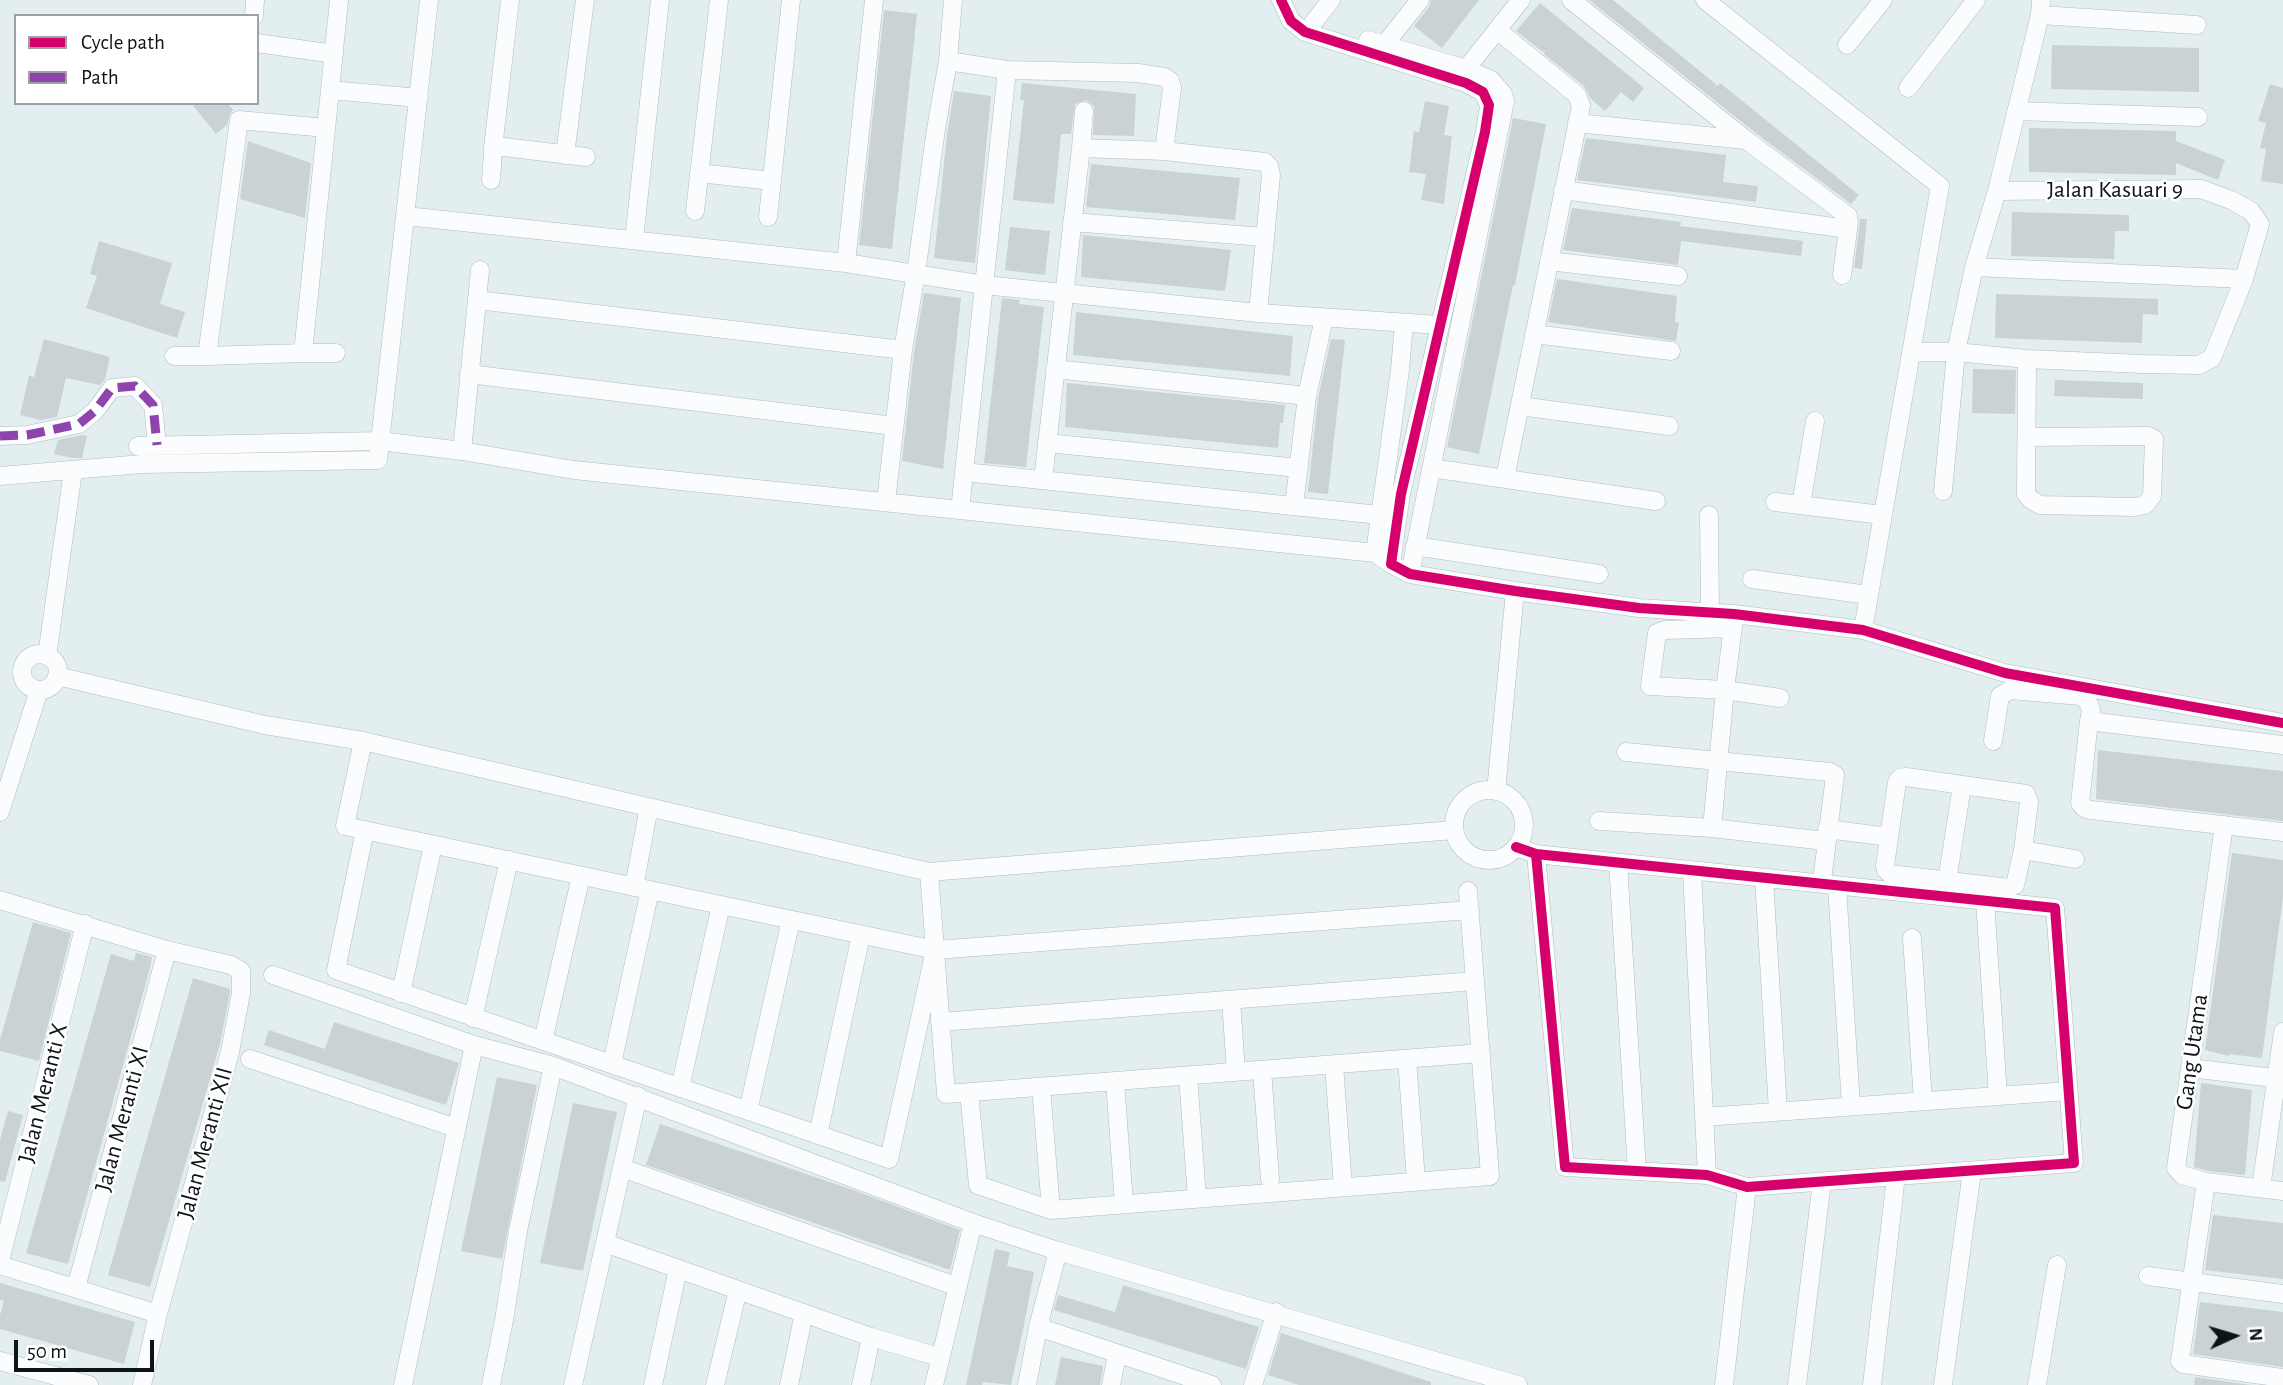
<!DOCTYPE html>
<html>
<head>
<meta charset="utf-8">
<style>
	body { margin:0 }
	#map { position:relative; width:2283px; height:1385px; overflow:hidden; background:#e3eef1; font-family:"Alegreya Sans",sans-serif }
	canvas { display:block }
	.legend { position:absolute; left:14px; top:14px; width:245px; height:91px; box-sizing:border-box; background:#fff; border:2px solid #9ea1a1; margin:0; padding:9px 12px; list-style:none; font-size:21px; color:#0d1415 }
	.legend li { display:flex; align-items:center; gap:14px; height:35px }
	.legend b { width:35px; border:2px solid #9ea1a1 }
	.north { position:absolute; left:2199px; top:1301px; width:70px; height:70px; -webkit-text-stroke:5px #fff; paint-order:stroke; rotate:86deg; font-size:19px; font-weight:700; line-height:28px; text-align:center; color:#0d1415 }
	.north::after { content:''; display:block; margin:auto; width:24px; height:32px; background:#0d1415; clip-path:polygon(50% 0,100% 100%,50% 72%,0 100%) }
	.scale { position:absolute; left:14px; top:1340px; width:140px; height:32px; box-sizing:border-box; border:4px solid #0d1415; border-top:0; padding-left:9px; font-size:21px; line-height:24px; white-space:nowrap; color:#0d1415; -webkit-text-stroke:5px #fff; paint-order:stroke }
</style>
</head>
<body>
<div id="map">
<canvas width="2283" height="1385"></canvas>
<ul class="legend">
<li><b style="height:9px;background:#d6006c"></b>Cycle path</li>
<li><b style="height:9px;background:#8e44ad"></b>Path</li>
</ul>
<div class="north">N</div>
<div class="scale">50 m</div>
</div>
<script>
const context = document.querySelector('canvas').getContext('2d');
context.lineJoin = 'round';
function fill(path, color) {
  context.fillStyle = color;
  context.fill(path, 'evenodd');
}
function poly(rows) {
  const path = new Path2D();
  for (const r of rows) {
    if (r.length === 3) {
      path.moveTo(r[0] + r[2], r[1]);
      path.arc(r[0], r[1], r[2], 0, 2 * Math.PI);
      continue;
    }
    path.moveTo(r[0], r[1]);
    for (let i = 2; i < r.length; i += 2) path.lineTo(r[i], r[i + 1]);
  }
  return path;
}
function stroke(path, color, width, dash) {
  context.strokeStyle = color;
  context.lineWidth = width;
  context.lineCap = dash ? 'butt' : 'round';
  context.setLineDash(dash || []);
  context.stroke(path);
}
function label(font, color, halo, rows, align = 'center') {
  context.font = font + ' "Alegreya Sans",sans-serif';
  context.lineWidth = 5;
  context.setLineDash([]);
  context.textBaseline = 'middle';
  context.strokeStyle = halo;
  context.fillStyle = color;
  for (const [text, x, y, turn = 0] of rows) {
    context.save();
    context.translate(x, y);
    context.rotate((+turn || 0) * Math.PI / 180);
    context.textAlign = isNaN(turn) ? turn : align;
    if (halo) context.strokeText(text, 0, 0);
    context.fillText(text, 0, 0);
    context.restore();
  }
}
fill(poly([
	[1431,0,1479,0,1442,48,1414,26,1429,7],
	[1589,0,1613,0,1718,86,1720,83,1859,195,1851,204,1753,131],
	[1540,3,1644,88,1633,102,1621,92,1605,111,1591,99,1584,86,1544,54,1545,50,1543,52,1516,31],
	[884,10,917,14,892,249,859,245],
	[2052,45,2199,48,2199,92,2051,89],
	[1022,83,1136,94,1134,136,1093,135,1094,106,1086,100,1075,104,1071,134,1061,134,1054,204,1013,200,1024,100,1020,100],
	[2270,84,2283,88,2283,184,2261,181,2266,149,2260,148,2266,123,2258,121],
	[954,91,991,96,975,263,934,258,947,135],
	[1425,101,1449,106,1444,135,1452,136,1444,204,1421,200,1426,174,1409,172,1414,131,1419,132],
	[191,103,227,103,233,110,230,114,227,125,216,134],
	[1513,118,1546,124,1515,285,1513,285,1479,454,1447,447],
	[2029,128,2176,131,2176,141,2225,160,2218,180,2176,163,2176,175,2029,172],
	[1586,138,1726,155,1723,182,1758,186,1756,202,1577,180],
	[248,141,311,163,305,218,240,199],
	[1091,164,1240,178,1235,220,1086,207],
	[1572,208,1681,222,1680,226,1803,241,1801,256,1681,241,1678,265,1563,250],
	[2012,212,2129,215,2129,231,2115,231,2114,259,2011,256],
	[1860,219,1867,219,1862,269,1854,268],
	[1010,227,1050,231,1045,275,1005,270],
	[1083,235,1231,250,1225,291,1081,277],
	[99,241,172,263,160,304,185,312,177,338,86,308,97,276,90,274],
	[1557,279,1677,296,1675,322,1679,323,1676,341,1548,322],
	[924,293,961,298,943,469,902,461,914,352],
	[1996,294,2158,299,2158,315,2143,314,2142,343,1995,338],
	[1002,298,1020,300,1019,304,1044,307,1026,467,984,463],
	[1076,312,1293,336,1290,376,1073,355],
	[44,339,110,357,105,379,100,385,66,378,57,417,41,420,20,415,29,376,34,377],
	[1331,339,1345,340,1328,494,1308,492,1318,398],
	[1973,369,2016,370,2015,414,1972,413],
	[2055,380,2143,383,2143,399,2054,396],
	[1067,383,1285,405,1283,423,1280,423,1278,448,1065,427],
	[82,435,87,436,82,458,72,458,54,454,58,440],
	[2098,750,2283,771,2283,821,2096,799],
	[2232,853,2283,860,2283,897,2262,1058,2229,1054,2229,1056,2205,1050],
	[33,922,71,933,39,1061,0,1051,0,1040],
	[136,953,152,957,150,968,68,1264,26,1253,111,954,134,961],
	[193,978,230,989,230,992,220,1044,150,1287,108,1275],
	[334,1022,459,1063,446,1105,264,1045,269,1030,325,1049],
	[497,1077,537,1085,502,1259,461,1251],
	[2201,1083,2252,1090,2245,1175,2208,1171,2194,1167],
	[573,1103,617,1112,583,1271,540,1263],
	[8,1111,23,1115,5,1182,0,1181,0,1140],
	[660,1124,856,1191,960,1230,950,1270,646,1165],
	[2213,1215,2283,1223,2283,1279,2205,1270],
	[995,1249,1010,1252,1007,1266,1034,1272,1024,1325,1011,1385,983,1382,982,1385,966,1385],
	[0,1283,135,1322,124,1364,0,1329,0,1315,4,1301,0,1300],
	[1123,1285,1259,1327,1246,1369,1054,1310,1058,1295,1115,1312],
	[2200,1302,2283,1312,2283,1367,2193,1354],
	[1281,1333,1431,1382,1431,1385,1299,1385,1268,1375],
	[1061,1357,1103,1366,1100,1385,1055,1385],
	[2195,1377,2251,1385,2194,1385]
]), '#cad2d5');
const street = poly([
	[339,0,330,90,419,98],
	[1281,0,1291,21,1305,32,1466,83,1483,92,1489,105,1485,132,1401,494,1391,564,1410,574,1515,591,1639,608,1734,614,1863,630,2005,673,2283,723],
	[1571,0,1746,140,1848,216,1849,222,1842,275],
	[1705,0,1940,186,1863,630],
	[2040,15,2197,25],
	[254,16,255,0],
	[1313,23,1331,0],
	[1497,30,1577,95,1581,106,1505,478],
	[1368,40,1466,69,1491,80,1503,94,1505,101,1410,574],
	[257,43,334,54],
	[1385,44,1420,0],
	[1847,45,1883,0],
	[948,61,1007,70,1138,73,1164,77,1170,81,1172,88,1164,151],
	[1466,69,1521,0],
	[1908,88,1976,0],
	[2016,111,2198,117],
	[1577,123,1746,140],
	[326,128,239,120,207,356,303,353,330,90],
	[493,148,510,0],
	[1081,148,1084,111],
	[565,155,585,0],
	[699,173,772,181],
	[491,180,493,151,496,146,586,157],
	[1563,190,1848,229],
	[1997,191,2201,189,2231,200,2251,211,2260,224,2244,279,2212,358,2199,365,2143,364,2027,359,1956,352,1974,267,1997,191,2040,15,2041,0],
	[695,211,719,0],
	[406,216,846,263,984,285,1063,293,1258,313,1440,325],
	[768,217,791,0],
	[1072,222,1264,237],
	[634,240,660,0],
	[1549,261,1678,276],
	[846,263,874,0],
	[1974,267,2244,279],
	[480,270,462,451,574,470,1375,553,1391,564],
	[477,300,903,350],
	[1534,334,1671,351],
	[1911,352,1956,352,1943,491],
	[303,353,336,353],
	[174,356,207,356],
	[2027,359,2026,494,2030,499,2040,505,2135,507,2145,505,2152,496,2154,439,2148,436,2028,437],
	[1055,369,1307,396],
	[469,374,894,426],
	[1520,406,1669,426],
	[0,436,27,435,79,424,95,411,112,388,135,386,153,405,157,445],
	[1047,443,1299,468],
	[138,446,380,441,462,451],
	[1431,468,1656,501],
	[964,472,1380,515],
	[0,476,142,464,378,460,429,0],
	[1043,480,1081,148,1164,151,1265,162,1269,166,1271,175,1258,313],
	[886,502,903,350,916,273,936,129,948,61,953,0],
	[1775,502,1882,515],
	[1801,505,1815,421],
	[1294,506,1307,396,1324,318],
	[960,510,1007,70],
	[1709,515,1710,613],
	[1415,546,1599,574],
	[1375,553,1400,370,1404,323],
	[1752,579,1868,595],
	[1733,628,1664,630,1657,633,1650,686,1725,690,1780,698],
	[40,672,18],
	[47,656,73,471],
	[57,676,265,725,363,741,929,872,1454,830],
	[363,741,345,826,935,950,1470,910],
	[1993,741,2000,696,2010,690,2081,696,2088,702,2091,710,2089,721],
	[2283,745,2089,721,2080,803,2084,808,2091,810,2283,832],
	[1626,752,1830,772,1835,775,1823,873],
	[1489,825,35],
	[1496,791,1515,591],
	[0,812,39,690],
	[1599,821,1712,828,1825,841],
	[2224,825,2176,1168,2182,1175,2206,1182,2283,1191],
	[1712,828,1725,690,1734,618],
	[1827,829,1889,837],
	[365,830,336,970,889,1159,935,950],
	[1516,847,1536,854,1565,1167,1707,1175,1747,1187,2074,1163,2055,908,1536,854],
	[2023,850,2029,802,2026,794,1906,777,1900,778,1897,782,1885,866,1886,870,1890,874,2009,888,2015,885,2023,850,2075,859],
	[1618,863,1637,1171],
	[1692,871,1707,1175],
	[929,872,946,1094,1481,1053],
	[1764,878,1778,1111],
	[1947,881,1962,786],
	[1837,886,1851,1106],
	[634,887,649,807],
	[0,900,167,950,231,965,241,971,241,993,230,1052,158,1314,142,1385],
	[1985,901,1998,1096],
	[1912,938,1923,1101],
	[273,975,474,1045,553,1066,973,1223],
	[401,993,433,845],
	[1231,1000,1236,1072],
	[473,1018,509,860],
	[940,1022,1475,981],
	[543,1041,581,876],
	[250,1059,456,1128],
	[1407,1059,1416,1181],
	[612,1064,650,890],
	[1334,1065,1343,1187],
	[2190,1068,2283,1079],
	[1262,1070,1270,1179],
	[1188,1076,1197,1198],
	[1115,1081,1124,1204],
	[1041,1087,1051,1210],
	[680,1088,721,905],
	[969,1092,978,1185,1051,1210,1490,1176,1468,891],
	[748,1111,791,920],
	[1704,1117,2068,1091],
	[818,1135,861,935],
	[622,1168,958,1287],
	[2206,1182,2180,1361,2183,1364,2283,1378],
	[2261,1188,2283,1032],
	[605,1243,871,1337,939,1357],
	[0,1261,85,924],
	[0,1265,158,1314],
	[2148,1276,2283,1294],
	[76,1288,167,950],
	[1038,1327,1212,1385],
	[0,1361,89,1385],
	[403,1385,474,1045],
	[491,1385,504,1320,518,1231,553,1066],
	[573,1385,638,1096],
	[653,1385,678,1269],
	[715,1385,738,1290],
	[789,1385,804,1313],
	[861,1385,871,1337],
	[934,1385,973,1223,1058,1251,1518,1385],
	[1027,1385,1038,1327,1058,1251],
	[1111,1385,1117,1355],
	[1253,1385,1276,1312],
	[1724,1385,1747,1187],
	[1797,1385,1822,1182],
	[1872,1385,1896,1176],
	[1943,1385,1972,1171],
	[2037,1385,2057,1265]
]);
stroke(street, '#b3bbbd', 19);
stroke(street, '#fbfcfd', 18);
stroke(poly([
	[0,436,27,435,79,424,95,411,112,388,135,386,153,405,157,445]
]), '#8e44ad', 9, [18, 9]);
stroke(poly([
	[1281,0,1291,21,1305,32,1466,83,1483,92,1489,105,1485,132,1401,494,1391,564,1410,574,1515,591,1639,608,1734,614,1863,630,2005,673,2283,723],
	[1516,847,1536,854,1565,1167,1707,1175,1747,1187,2074,1163,2055,908,1536,854]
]), '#d6006c', 10);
label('24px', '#0d1415', '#fff', [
	["Jalan Kasuari 9",2115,190],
	["Gang Utama",2192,1052,-82],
	["Jalan Meranti X",43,1093,-76],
	["Jalan Meranti XI",122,1119,-75],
	["Jalan Meranti XII",205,1143,-75]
]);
</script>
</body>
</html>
